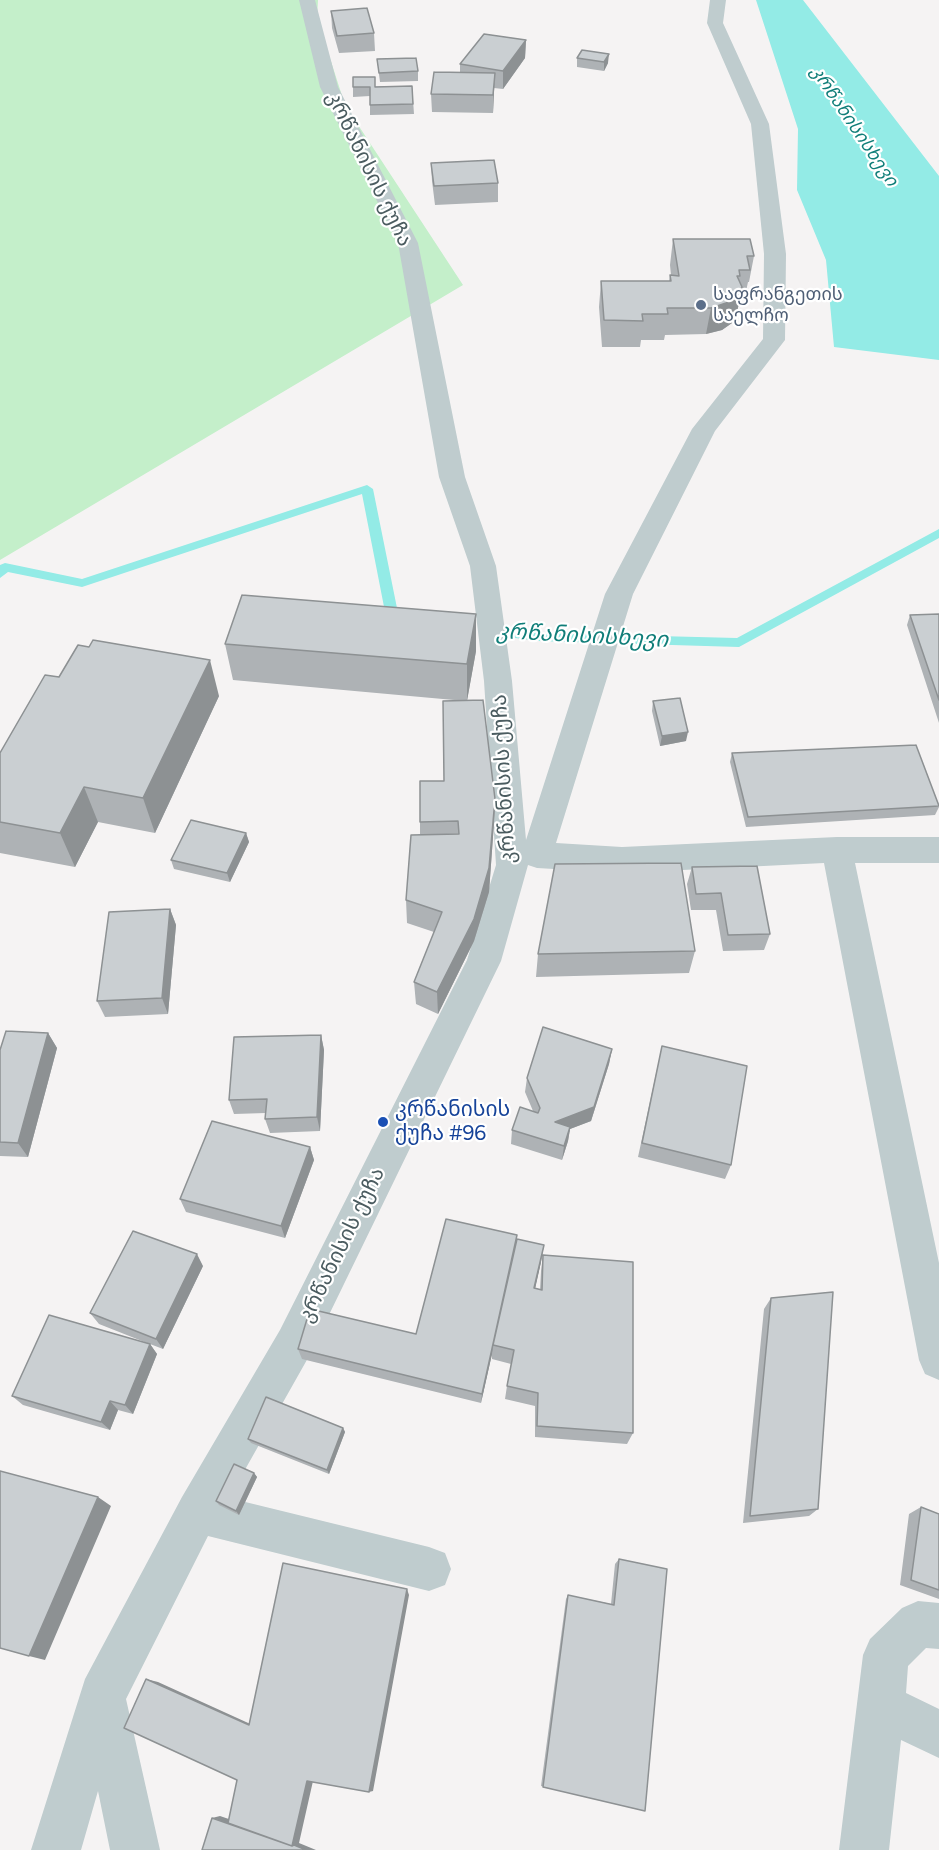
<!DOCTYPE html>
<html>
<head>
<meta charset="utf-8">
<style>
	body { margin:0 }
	canvas { display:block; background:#f5f3f3 }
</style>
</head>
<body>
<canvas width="939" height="1850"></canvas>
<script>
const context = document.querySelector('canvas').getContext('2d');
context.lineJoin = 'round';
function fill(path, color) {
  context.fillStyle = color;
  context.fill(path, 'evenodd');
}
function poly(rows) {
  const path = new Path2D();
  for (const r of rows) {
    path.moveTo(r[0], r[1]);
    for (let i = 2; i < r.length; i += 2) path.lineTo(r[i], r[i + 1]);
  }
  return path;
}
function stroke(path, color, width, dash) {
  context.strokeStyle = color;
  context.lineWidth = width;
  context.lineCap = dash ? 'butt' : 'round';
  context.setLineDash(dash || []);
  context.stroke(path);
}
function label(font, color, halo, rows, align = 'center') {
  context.font = font + ' Figtree,"Noto Sans Georgian",sans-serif';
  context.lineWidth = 4.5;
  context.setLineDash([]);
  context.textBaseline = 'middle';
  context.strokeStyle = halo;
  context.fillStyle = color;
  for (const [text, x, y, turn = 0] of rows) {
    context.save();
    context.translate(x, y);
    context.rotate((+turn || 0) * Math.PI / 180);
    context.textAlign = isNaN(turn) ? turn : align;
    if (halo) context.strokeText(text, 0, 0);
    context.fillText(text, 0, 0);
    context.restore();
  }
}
fill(poly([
	[0,0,318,0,317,18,345,105,463,285,0,560]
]), '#c4efca');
fill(poly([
	[756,0,803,0,939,176,939,360,834,347,826,260,797,190,798,129]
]), '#93ebe6');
fill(poly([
	[367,485,373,489,398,613,405,615,407,618,401,622,388,620,386,617,362,494,82,587,8,572,0,578,0,565,5,563,82,579,367,485],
	[939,529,939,538,739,647,538,641,485,634,479,630,485,626,538,633,737,638,939,529]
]), '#93ebe6');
fill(poly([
	[299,0,315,0,338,87,418,243,465,477,496,566,512,681,526,840,605,594,692,429,763,339,764,254,751,124,707,23,710,0,726,0,723,23,769,124,786,254,785,340,715,431,633,594,556,843,622,847,837,837,939,837,939,863,855,863,939,1263,939,1380,925,1374,919,1360,824,863,622,873,537,868,528,865,501,961,308,1358,229,1498,429,1547,445,1553,451,1569,445,1585,429,1591,208,1536,126,1699,160,1850,110,1850,98,1791,81,1850,31,1850,85,1679,182,1497,280,1330,467,960,496,865,484,681,470,566,439,477,398,243,320,87,299,0],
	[918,1601,939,1603,939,1649,926,1648,908,1666,906,1693,939,1709,939,1758,901,1740,889,1850,839,1850,863,1655,870,1639,902,1608,918,1601]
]), '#bfccce');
fill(poly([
	[331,11,374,33,375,51,339,53,332,28],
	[526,40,525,58,503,89,494,88,493,113,432,112,431,94,460,72,460,64],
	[582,50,608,63,604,71,577,67,577,58],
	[377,59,418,71,418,81,380,82],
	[412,86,414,114,370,115,370,96,353,97,353,87],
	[431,163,498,183,498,202,435,205,432,181],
	[673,239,754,256,749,282,748,282,745,296,740,296,737,313,732,323,722,330,706,334,665,335,664,340,641,340,640,347,602,347,599,307,601,281,669,281,670,275,671,275,670,265],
	[939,614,939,723,907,625,910,615],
	[225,644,476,651,467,700,495,799,494,823,489,892,474,941,438,1014,416,1004,414,982,434,932,407,923,406,900,420,835,420,822,444,781,465,701,233,680],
	[59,677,219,696,155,833,98,822,75,867,0,853,0,753],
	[653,701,686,741,660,746,652,711],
	[732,753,939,807,935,815,746,827,730,762],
	[246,833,249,842,230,882,174,869,171,860],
	[692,867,770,934,764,950,723,951,716,910,691,910,687,884],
	[170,909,176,925,168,1014,105,1017,97,1001],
	[695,951,689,973,536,977,538,954],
	[48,1033,57,1048,28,1157,0,1156,0,1050],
	[321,1035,324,1050,320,1131,270,1133,265,1119,266,1113,234,1114,229,1100],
	[662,1046,731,1165,725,1179,638,1157],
	[612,1049,609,1064,591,1121,570,1129,568,1141,562,1160,511,1144,512,1130,533,1111,525,1092,527,1078],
	[310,1147,314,1160,285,1238,186,1212,180,1199],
	[517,1239,541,1262,535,1288,540,1290,541,1271,543,1255,633,1433,627,1444,535,1437,535,1406,505,1399,507,1386,511,1364,492,1359,492,1354,481,1403,302,1359,298,1349,416,1334],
	[203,1266,163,1349,150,1344,157,1354,133,1414,118,1410,110,1430,23,1405,12,1396,147,1343,99,1324,90,1313],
	[771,1298,818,1509,809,1516,743,1523,764,1309],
	[343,1428,345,1432,329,1474,251,1443,248,1439],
	[254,1473,257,1477,239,1515,219,1505,216,1501],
	[921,1507,939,1514,939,1599,900,1585,909,1514],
	[619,1559,645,1811,541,1786,566,1599,568,1595,611,1604,615,1564]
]), '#aeb2b5');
fill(poly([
	[526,40,525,58,503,89,503,71],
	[609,54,608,63,604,71,604,62],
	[495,73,494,91,493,113,493,95],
	[742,287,737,313,732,323,722,330,706,334,711,308],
	[476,614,476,651,467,701,467,664],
	[210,660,219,696,155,833,143,798],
	[688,732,686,741,660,746,662,736],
	[84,787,98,822,75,867,60,833],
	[495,799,494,823,489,892,474,941,438,1014,437,992],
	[246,833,249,842,230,882,227,873],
	[170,909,176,925,168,1014,162,998],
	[48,1033,57,1048,28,1157,18,1143],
	[321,1035,324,1050,320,1131,317,1117],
	[612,1049,609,1064,591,1121,570,1129,568,1141,562,1160,564,1146,555,1122],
	[310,1147,314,1160,285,1238,281,1226],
	[517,1235,516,1247,493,1345,492,1354,481,1403,482,1394],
	[544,1245,541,1262,532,1303,534,1288],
	[197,1254,203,1266,163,1349,156,1339],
	[150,1344,157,1354,133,1414,125,1405],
	[110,1401,118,1410,110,1430,101,1422],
	[343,1428,345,1432,329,1474,327,1470],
	[254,1473,257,1477,239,1515,236,1511],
	[98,1497,111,1506,45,1660,29,1656],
	[407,1589,409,1595,373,1791,369,1792],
	[146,1679,158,1682,257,1727,249,1725],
	[307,1781,313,1781,299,1843,316,1850,306,1850,212,1818,220,1816,293,1841]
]), '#8d9193');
const building = poly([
	[367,8,374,33,337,36,331,11,367,8],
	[484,34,526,40,503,71,460,64,484,34],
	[582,50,609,54,604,62,577,58,582,50],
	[416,58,418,71,379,73,377,59,416,58],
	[434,72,495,73,493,95,431,94,434,72],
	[353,77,375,77,375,87,412,86,413,104,370,105,370,87,353,87,353,77],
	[494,160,498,183,434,186,431,163,494,160],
	[673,239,750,239,754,256,747,256,750,270,739,270,740,276,737,276,742,287,737,296,726,303,711,308,667,308,668,314,642,314,643,321,604,320,601,281,671,281,670,275,679,276,673,239],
	[242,595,476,614,467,664,225,644,242,595],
	[939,614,939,700,910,615,939,614],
	[93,640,210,660,143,798,84,787,60,833,0,822,0,753,45,675,59,677,78,645,89,647,93,640],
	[680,698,688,732,662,736,653,701,680,698],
	[483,700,495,799,489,868,474,919,437,992,414,982,442,912,406,900,411,835,459,834,458,821,420,822,420,781,444,781,443,701,483,700],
	[916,745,939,806,748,817,732,753,916,745],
	[191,820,246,833,227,873,171,860,191,820],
	[681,863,695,951,538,954,555,864,681,863],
	[757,866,770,934,728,935,721,893,696,894,692,867,757,866],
	[170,909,162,998,97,1001,109,912,170,909],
	[543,1027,612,1049,594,1107,555,1122,570,1127,564,1146,512,1130,520,1107,538,1113,540,1108,527,1078,543,1027],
	[6,1031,48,1033,18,1143,0,1142,0,1050,6,1031],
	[321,1035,317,1117,265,1119,267,1099,229,1100,234,1037,321,1035],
	[662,1046,747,1066,731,1165,642,1143,662,1046],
	[212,1121,310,1147,281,1226,180,1199,212,1121],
	[446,1219,517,1235,482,1394,298,1349,310,1309,416,1334,446,1219],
	[133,1231,197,1254,156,1339,90,1313,133,1231],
	[517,1239,544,1245,534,1288,542,1290,543,1255,633,1262,633,1433,537,1426,538,1393,507,1386,514,1350,493,1345,517,1239],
	[833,1292,818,1509,750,1516,771,1298,833,1292],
	[49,1315,150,1344,125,1405,110,1401,101,1422,12,1396,49,1315],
	[266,1397,343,1428,327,1470,248,1439,266,1397],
	[234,1464,254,1473,236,1511,216,1501,234,1464],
	[0,1471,98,1497,29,1656,0,1648,0,1471],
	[921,1507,939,1514,939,1590,911,1580,921,1507],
	[619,1559,667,1569,645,1811,543,1787,568,1595,614,1605,619,1559],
	[283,1563,407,1589,369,1792,307,1781,292,1846,228,1823,237,1780,124,1728,146,1679,249,1725,283,1563],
	[212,1818,292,1846,294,1845,306,1850,202,1850,212,1818]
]);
fill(building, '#cacfd2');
stroke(building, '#8d9193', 1.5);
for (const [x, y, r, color] of [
	[701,305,6,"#5c6f8a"],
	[383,1122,6,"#1a4fb4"]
]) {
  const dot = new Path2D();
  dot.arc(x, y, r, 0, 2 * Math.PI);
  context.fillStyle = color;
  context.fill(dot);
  stroke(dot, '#fff', 2);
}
label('italic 18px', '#107e79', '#fff', [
	["კრწანისისხევი",854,126,56]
]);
label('18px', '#4e5e75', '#fff', [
	["საფრანგეთის",713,295],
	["საელჩო",713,316]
], 'left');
label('21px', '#4b5c60', '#fff', [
	["კრწანისის ქუჩა",369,169,64],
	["კრწანისის ქუჩა",504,779,-93],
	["კრწანისის ქუჩა",342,1245,-64]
]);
label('21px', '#164399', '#fff', [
	["კრწანისის",395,1110],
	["ქუჩა #96",395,1134]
], 'left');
label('italic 22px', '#107e79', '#fff', [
	["კრწანისისხევი",582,636,3]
]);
</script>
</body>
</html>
